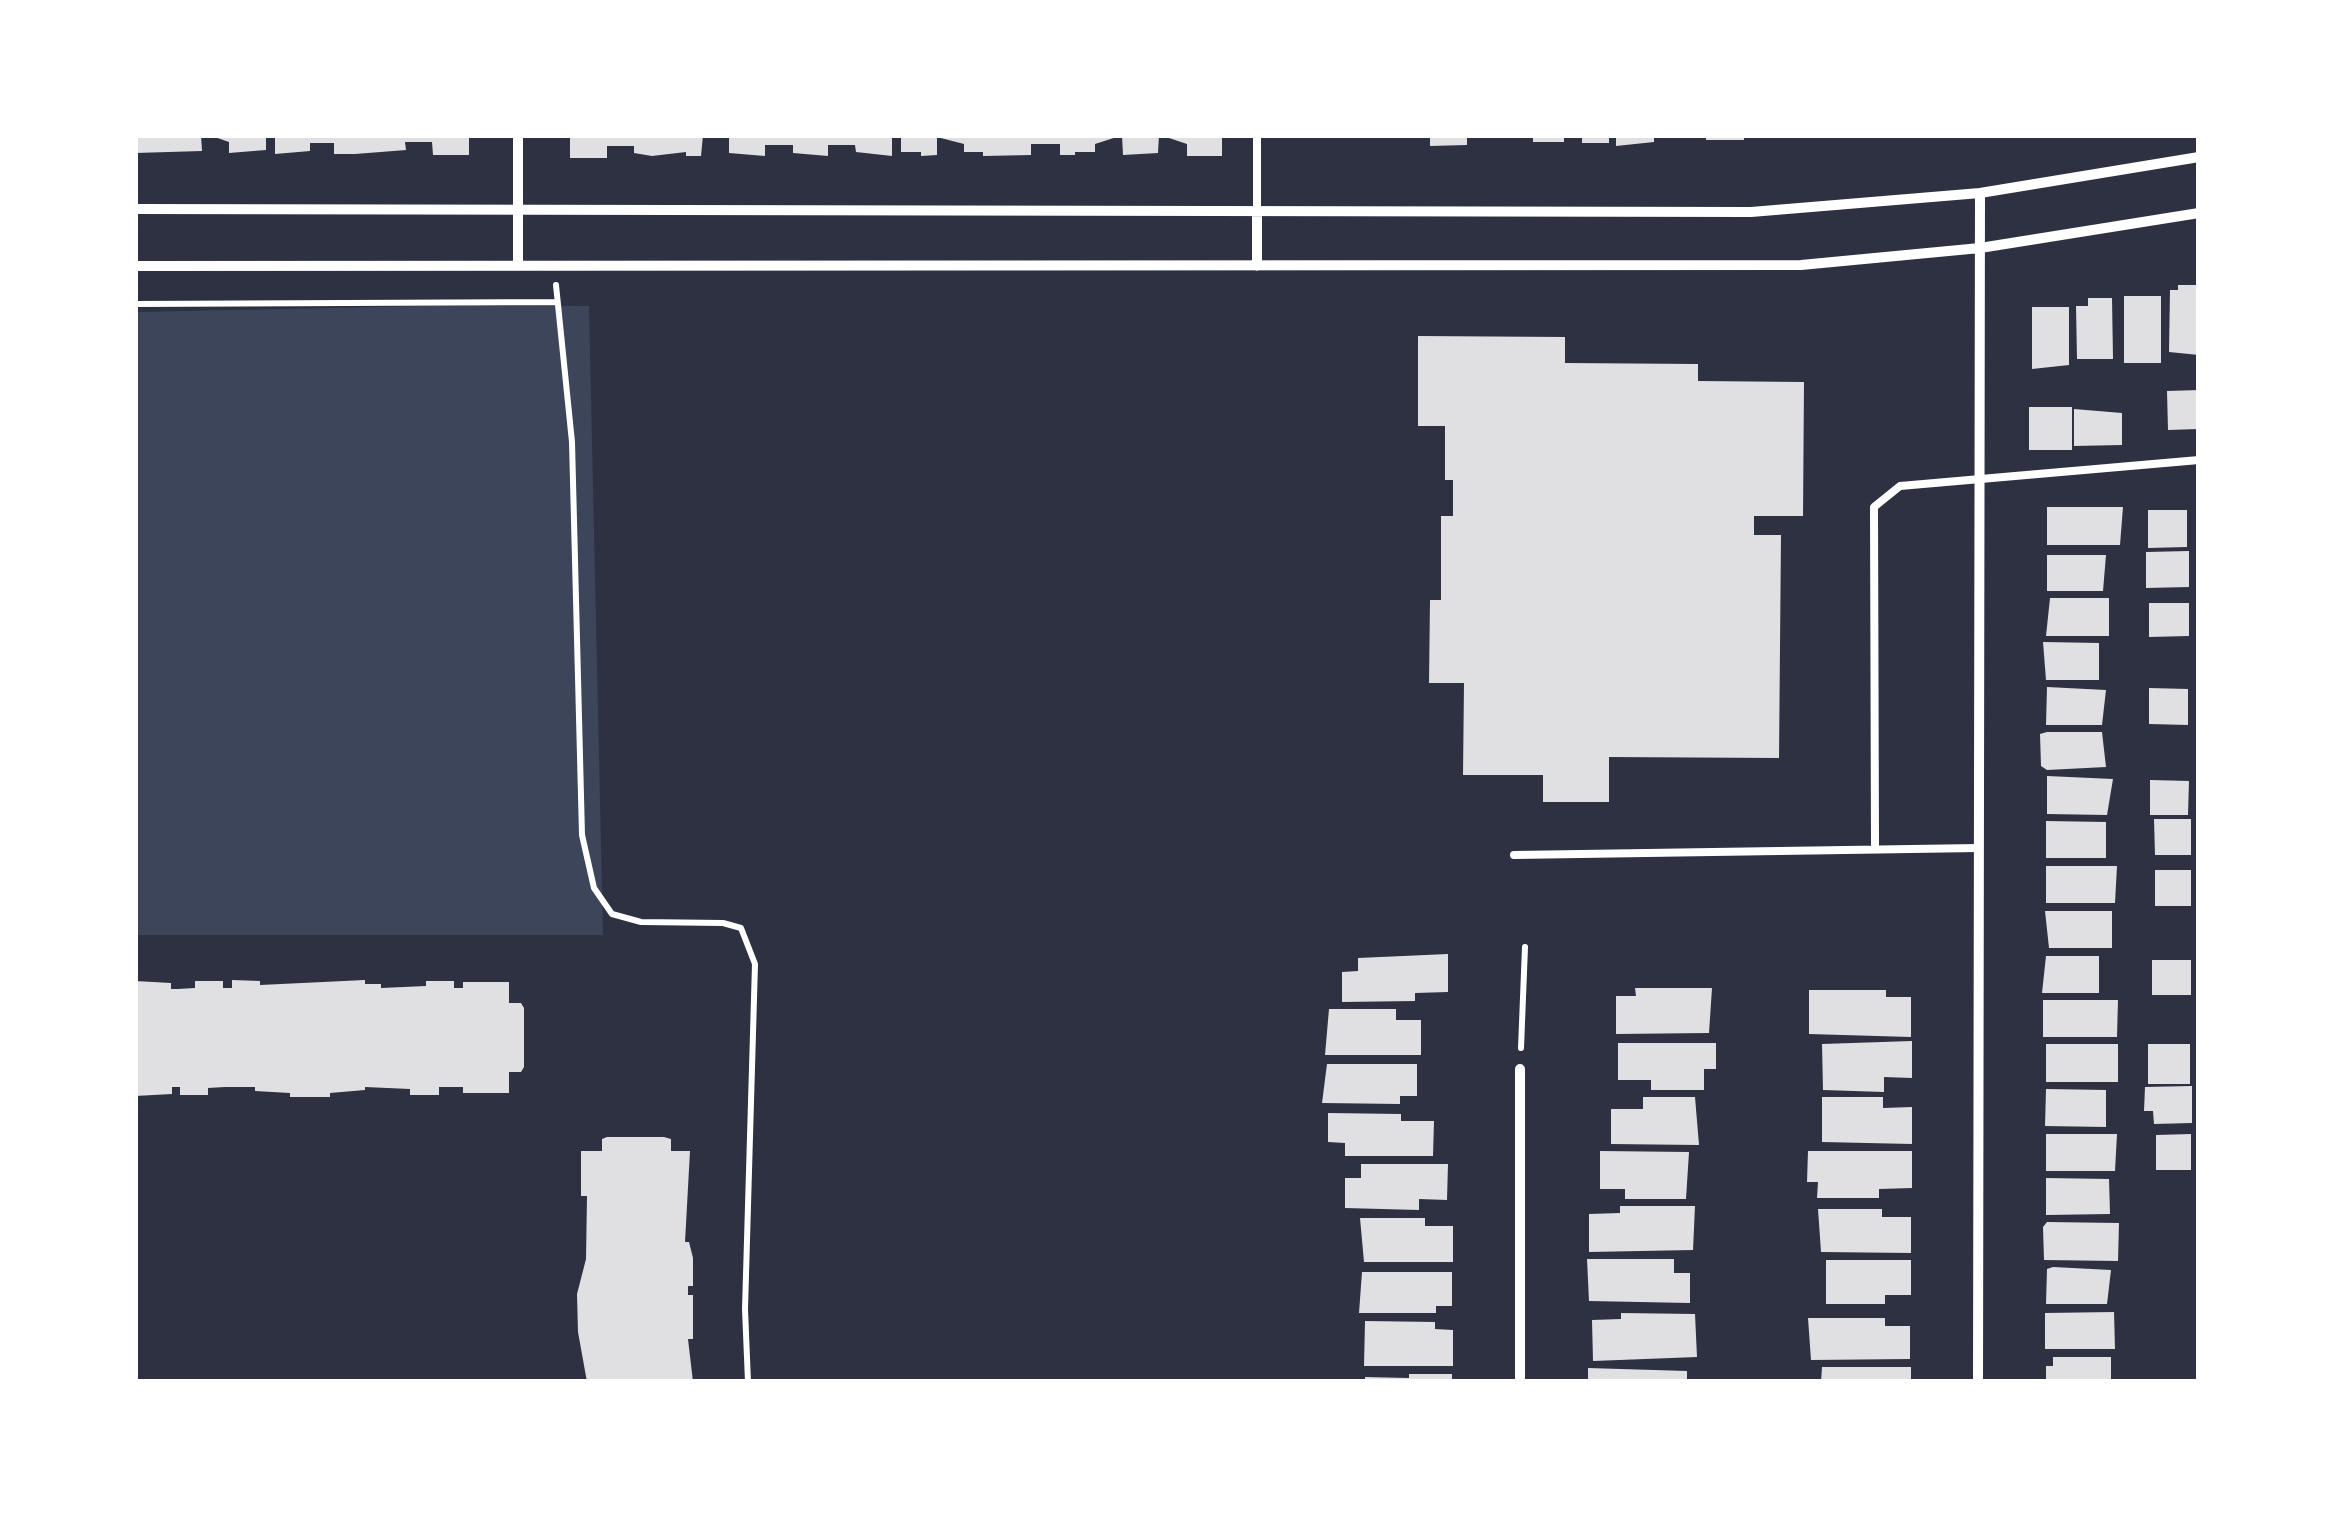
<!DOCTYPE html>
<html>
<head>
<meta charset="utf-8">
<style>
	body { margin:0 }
	#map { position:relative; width:2334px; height:1517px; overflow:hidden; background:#2d3142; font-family:Raleway,sans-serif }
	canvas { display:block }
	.frame { position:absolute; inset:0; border:138px solid #fff; pointer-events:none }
</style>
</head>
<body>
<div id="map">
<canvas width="2334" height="1517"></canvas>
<div class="frame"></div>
</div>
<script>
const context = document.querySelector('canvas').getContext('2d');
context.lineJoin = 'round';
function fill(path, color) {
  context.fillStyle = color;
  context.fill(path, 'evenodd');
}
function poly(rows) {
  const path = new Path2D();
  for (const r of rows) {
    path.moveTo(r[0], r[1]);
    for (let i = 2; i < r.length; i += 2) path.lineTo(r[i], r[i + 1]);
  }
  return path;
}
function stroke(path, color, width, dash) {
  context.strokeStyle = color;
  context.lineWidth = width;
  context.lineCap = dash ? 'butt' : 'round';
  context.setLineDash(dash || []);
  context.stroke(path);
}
fill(poly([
	[476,305,589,306,603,935,135,935,135,312]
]), '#3c4559');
fill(poly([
	[135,135,201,135,202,151,135,153],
	[209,135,266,135,266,150,229,153,229,142],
	[275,135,469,135,469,155,433,155,432,142,405,142,406,150,355,154,334,154,334,143,310,143,310,151,275,154],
	[570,135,703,135,701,156,686,156,686,152,652,156,634,153,634,146,607,146,607,158,570,158],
	[729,135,892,135,892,156,856,152,855,145,828,145,828,156,793,153,793,145,765,145,765,156,729,153],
	[901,135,1120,135,1120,136,1095,144,1095,152,1075,152,1075,155,1060,155,1060,144,1031,144,1031,155,983,156,983,152,964,152,964,144,937,137,937,155,921,156,921,152,901,152],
	[1122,135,1159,135,1158,153,1123,155],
	[1160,135,1222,135,1222,156,1187,156,1187,144],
	[1430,135,1467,135,1467,145,1430,146],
	[1533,135,1564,135,1564,142,1533,142],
	[1582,135,1609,135,1609,143,1582,143],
	[1616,135,1654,135,1654,142,1616,146],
	[1706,135,1744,135,1744,140,1706,140],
	[2178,285,2199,285,2199,355,2169,352,2170,290,2178,290],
	[2124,296,2161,296,2161,363,2124,363],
	[2088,298,2112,298,2113,359,2077,359,2076,306,2088,306],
	[2032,307,2069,307,2069,365,2032,369],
	[1418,336,1565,337,1565,363,1698,364,1698,381,1804,382,1803,516,1754,516,1754,535,1781,535,1779,758,1609,757,1609,802,1543,802,1543,775,1463,775,1464,683,1429,683,1430,600,1441,600,1441,516,1453,516,1453,480,1445,480,1445,426,1418,426],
	[2199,390,2199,429,2168,430,2167,391],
	[2029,407,2072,407,2072,450,2029,450],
	[2074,409,2122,413,2122,445,2074,446],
	[2047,507,2123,507,2120,545,2047,545],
	[2148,510,2187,510,2187,547,2148,548],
	[2189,551,2189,587,2146,588,2146,552],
	[2047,555,2106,555,2103,591,2047,591],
	[2050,598,2109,598,2109,636,2046,636],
	[2149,603,2189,603,2189,636,2149,637],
	[2043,642,2099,643,2099,680,2046,680],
	[2047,687,2106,690,2102,725,2046,725],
	[2149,688,2188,689,2188,725,2149,724],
	[2047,732,2102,732,2106,767,2047,770,2041,766,2040,734],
	[2047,776,2113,779,2107,815,2047,814],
	[2150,780,2189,781,2188,815,2150,815],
	[2154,819,2191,819,2191,855,2155,855],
	[2046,821,2106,822,2106,858,2046,858],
	[2046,866,2117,866,2115,903,2046,903],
	[2155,870,2191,870,2191,906,2155,906],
	[2045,911,2112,911,2112,948,2049,948],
	[1448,954,1448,992,1415,993,1415,1001,1342,1002,1342,972,1358,971,1358,958],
	[2046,956,2099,956,2099,993,2042,993],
	[2152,960,2191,960,2191,995,2152,995],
	[232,980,260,981,260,985,365,980,365,984,381,984,381,988,426,986,426,981,454,981,454,988,463,988,463,982,509,982,509,1003,521,1003,524,1008,524,1067,521,1072,509,1072,509,1093,463,1093,463,1087,439,1087,439,1095,410,1095,410,1089,365,1087,365,1090,330,1093,330,1097,290,1097,290,1093,255,1091,255,1087,225,1087,208,1088,208,1095,180,1095,180,1087,172,1087,172,1094,135,1096,135,981,171,983,171,989,178,989,195,988,195,981,223,981,223,988,232,988],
	[1635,988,1712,988,1709,1033,1616,1034,1616,996,1636,996],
	[1809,990,1886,990,1886,997,1911,997,1911,1037,1809,1034],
	[2043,1000,2118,1000,2117,1037,2043,1037],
	[1329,1009,1396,1009,1396,1020,1421,1020,1421,1055,1325,1055],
	[1912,1041,1912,1078,1884,1077,1884,1092,1823,1090,1822,1044],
	[1618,1043,1716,1043,1716,1069,1704,1069,1704,1090,1651,1090,1651,1080,1618,1080],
	[2046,1044,2118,1044,2118,1082,2046,1082],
	[2148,1044,2190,1044,2190,1084,2148,1084],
	[1327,1064,1417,1064,1417,1096,1400,1096,1400,1104,1322,1103],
	[2192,1086,2192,1123,2154,1124,2153,1111,2144,1111,2145,1087],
	[2046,1089,2106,1090,2106,1127,2045,1126],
	[1643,1097,1695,1097,1699,1145,1611,1144,1611,1109,1643,1109],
	[1822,1097,1883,1097,1883,1108,1912,1107,1912,1144,1822,1142],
	[1328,1113,1401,1114,1401,1121,1434,1121,1433,1156,1345,1156,1345,1143,1328,1142],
	[2046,1134,2117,1134,2115,1171,2046,1171],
	[2191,1134,2191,1170,2156,1170,2156,1135],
	[607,1137,664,1137,671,1139,671,1151,690,1151,685,1242,689,1242,693,1258,693,1286,688,1286,688,1295,693,1295,693,1339,688,1339,693,1382,587,1382,578,1332,577,1294,586,1259,587,1196,581,1196,581,1151,602,1151,602,1139],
	[1600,1151,1689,1152,1686,1199,1625,1199,1625,1189,1600,1189],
	[1808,1151,1912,1151,1912,1188,1879,1189,1879,1198,1817,1198,1818,1182,1807,1182],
	[1361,1164,1448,1164,1447,1200,1419,1199,1419,1210,1345,1208,1345,1178,1361,1178],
	[2046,1178,2109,1179,2110,1214,2046,1215],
	[1620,1206,1695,1206,1693,1250,1589,1252,1589,1214,1620,1213],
	[1818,1209,1882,1209,1882,1217,1911,1217,1911,1253,1821,1252],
	[1360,1218,1425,1218,1425,1226,1453,1226,1453,1262,1364,1262],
	[2047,1222,2119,1223,2118,1261,2044,1260,2043,1227],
	[1587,1259,1674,1259,1674,1273,1690,1273,1690,1303,1589,1301],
	[1826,1260,1911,1260,1911,1295,1885,1295,1885,1304,1826,1304],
	[2053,1267,2111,1270,2107,1304,2046,1304,2047,1269],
	[1362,1272,1452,1272,1452,1306,1436,1306,1436,1313,1359,1313],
	[2114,1312,2115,1349,2045,1349,2045,1313],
	[1621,1313,1695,1314,1697,1357,1593,1361,1592,1320,1621,1319],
	[1808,1318,1885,1318,1885,1326,1910,1326,1910,1359,1811,1360],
	[1365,1321,1435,1322,1435,1329,1453,1330,1453,1366,1364,1366],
	[2053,1357,2111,1357,2111,1382,2046,1382,2046,1366,2053,1366],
	[1822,1367,1911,1367,1911,1382,1821,1382],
	[1588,1368,1687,1371,1687,1382,1588,1382],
	[1409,1374,1452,1374,1452,1382,1365,1382,1365,1377,1409,1378]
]), '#e0e0e3');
stroke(poly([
	[556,285,572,442,582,835,594,888,612,914,641,922,723,923,741,928,755,964,745,1309,748,1382],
	[135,304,556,302],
	[1521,1048,1525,947]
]), '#fff', 6);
stroke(poly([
	[1257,135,1257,212],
	[1875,848,1874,507,1900,486,2199,460],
	[1514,855,1978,848]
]), '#fff', 8);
stroke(poly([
	[518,135,518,265],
	[135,209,1751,212,1980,193,2199,157],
	[1257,212,1257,266],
	[135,266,1801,265,1980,248,2199,213],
	[1520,1069,1520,1382],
	[1978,1382,1980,193]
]), '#fff', 10);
</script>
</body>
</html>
